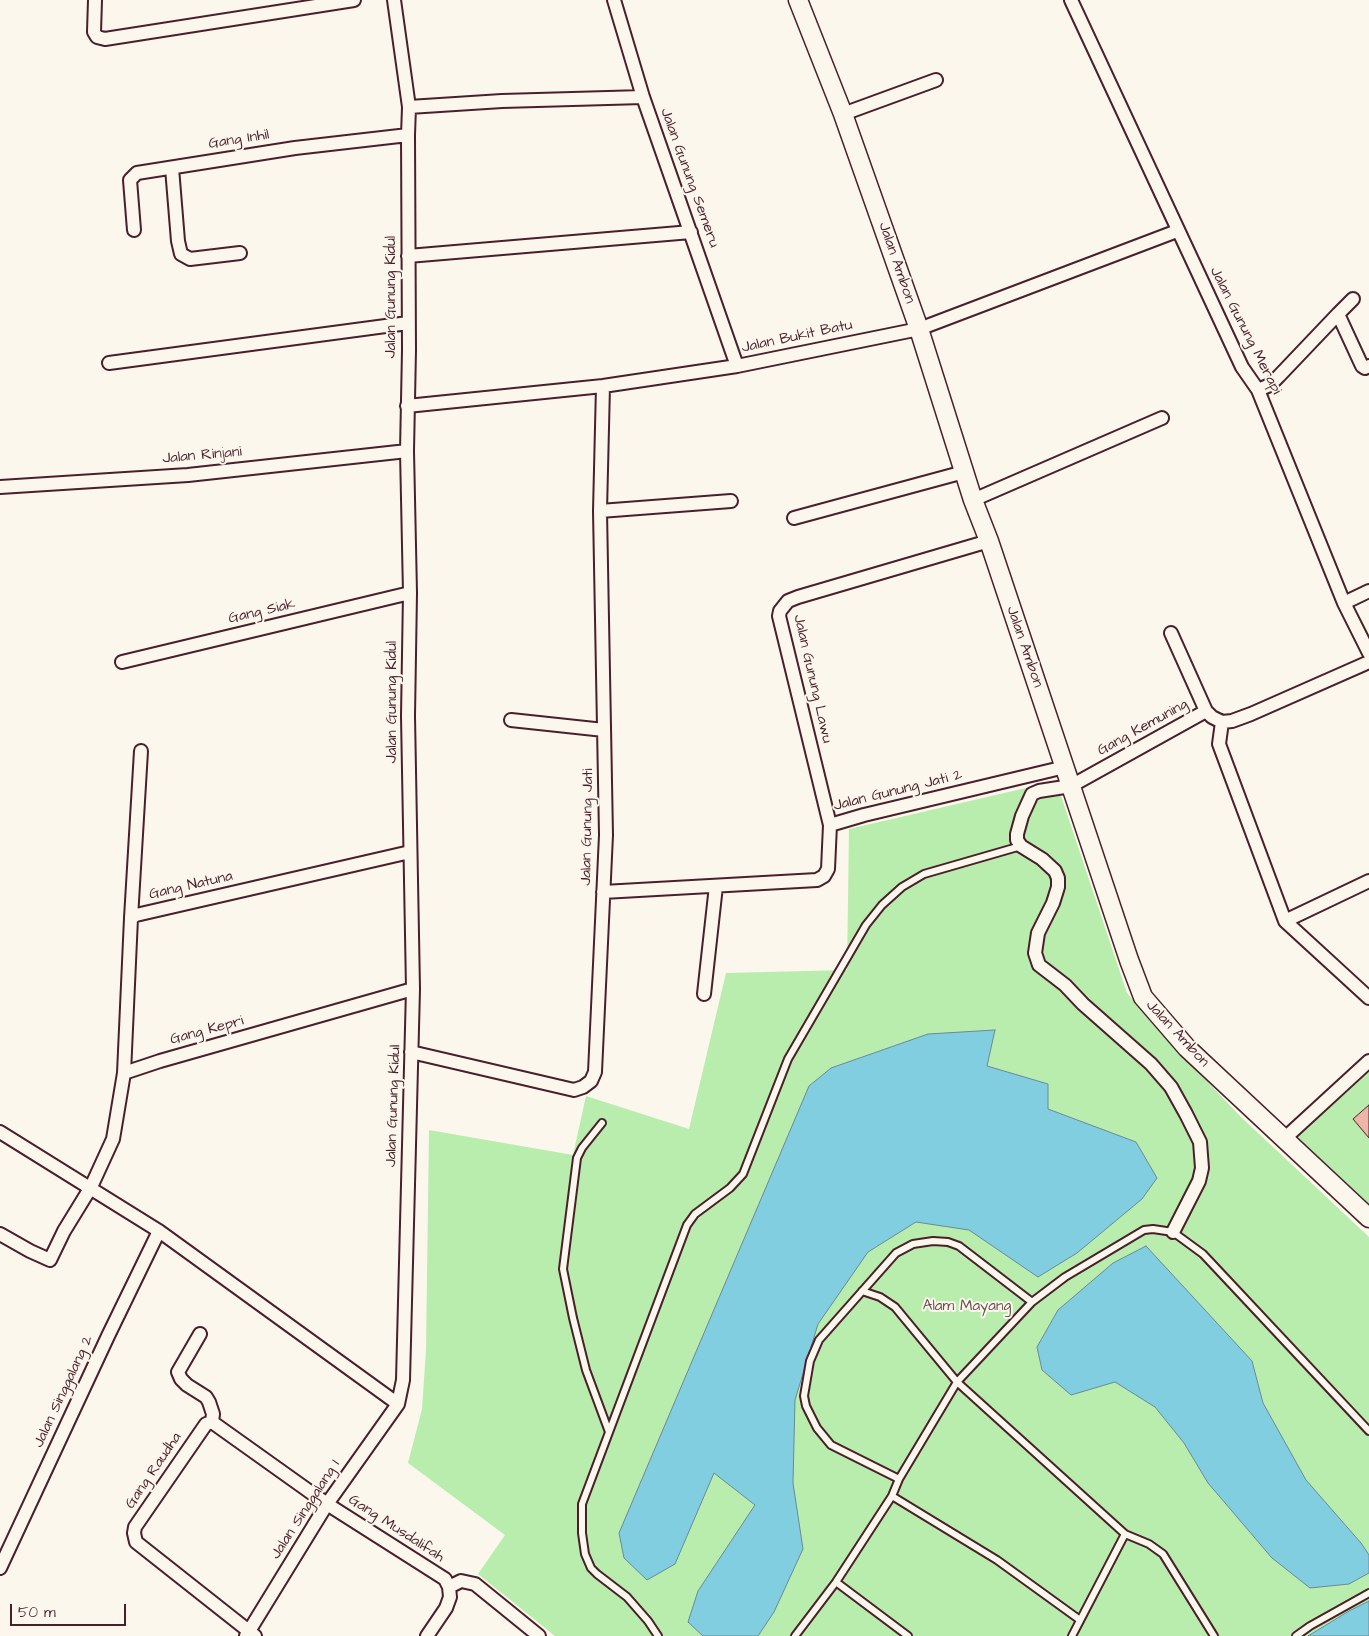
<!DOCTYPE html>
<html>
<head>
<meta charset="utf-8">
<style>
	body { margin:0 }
	#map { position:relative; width:1369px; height:1636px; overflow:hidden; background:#fbf7ec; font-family:"Architects Daughter",sans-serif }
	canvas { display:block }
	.scale { position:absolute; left:10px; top:1604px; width:116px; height:22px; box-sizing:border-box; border:2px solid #4a1f2b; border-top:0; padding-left:6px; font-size:15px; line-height:18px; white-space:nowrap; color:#4a1f2b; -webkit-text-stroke:4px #fbf7ec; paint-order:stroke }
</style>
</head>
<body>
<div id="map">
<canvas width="1369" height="1636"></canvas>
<div class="scale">50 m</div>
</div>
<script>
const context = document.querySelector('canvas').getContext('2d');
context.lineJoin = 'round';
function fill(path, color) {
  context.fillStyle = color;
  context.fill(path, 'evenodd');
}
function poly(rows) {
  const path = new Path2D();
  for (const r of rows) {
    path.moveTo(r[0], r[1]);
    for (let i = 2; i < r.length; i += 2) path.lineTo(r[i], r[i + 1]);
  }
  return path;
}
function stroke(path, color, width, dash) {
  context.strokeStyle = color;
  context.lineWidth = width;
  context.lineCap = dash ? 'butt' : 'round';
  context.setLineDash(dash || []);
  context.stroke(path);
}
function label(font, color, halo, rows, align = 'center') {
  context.font = font + ' "Architects Daughter",sans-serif';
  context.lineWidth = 4;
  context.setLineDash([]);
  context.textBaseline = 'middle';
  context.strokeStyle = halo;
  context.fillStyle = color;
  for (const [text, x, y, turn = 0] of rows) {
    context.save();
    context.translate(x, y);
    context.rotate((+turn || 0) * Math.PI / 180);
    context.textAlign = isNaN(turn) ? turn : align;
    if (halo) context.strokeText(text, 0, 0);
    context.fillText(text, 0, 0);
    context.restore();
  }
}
fill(poly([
	[1056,781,1127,993,1160,1032,1241,1117,1369,1237,1369,1636,555,1636,478,1574,505,1535,408,1463,422,1409,426,1350,429,1130,573,1155,586,1096,689,1129,726,973,847,970,849,829],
	[1369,1066,1369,1210,1293,1138]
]), '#b8edae');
const water = poly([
	[995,1030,987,1066,1048,1084,1048,1109,1136,1142,1157,1178,1142,1199,1077,1253,1038,1277,969,1230,916,1222,868,1252,818,1324,795,1400,793,1483,803,1549,774,1612,758,1636,703,1636,688,1622,698,1591,755,1505,714,1473,675,1564,647,1580,624,1558,619,1533,809,1086,831,1068,928,1034,995,1030],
	[1146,1246,1252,1361,1263,1403,1306,1480,1361,1543,1369,1555,1369,1573,1349,1584,1310,1588,1272,1558,1208,1483,1184,1443,1155,1407,1115,1382,1071,1395,1042,1370,1037,1347,1058,1310,1113,1263,1146,1246],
	[1369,1601,1369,1636,1308,1636,1349,1611,1369,1601]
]);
fill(water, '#82cee1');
stroke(water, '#6c8898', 1);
const building = poly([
	[1369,1105,1369,1138,1353,1119,1369,1105]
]);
fill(building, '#efb5a9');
stroke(building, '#4a1f2b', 1);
const lane = poly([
	[602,1123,582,1148,577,1158,563,1269,573,1318,586,1370,609,1432],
	[862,1291,880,1297,895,1307,957,1382,1125,1534,1149,1544,1163,1554,1214,1636],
	[899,1479,831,1445,817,1428,806,1406,804,1396,810,1361,819,1340,896,1253,913,1244,933,1241,948,1242,959,1246,1032,1302],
	[892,1496,997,1560,1080,1620],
	[836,1582,908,1636],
	[658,1636,648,1621,627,1597,597,1574,591,1568,585,1554,582,1533,582,1504,687,1225,695,1214,730,1188,743,1174,788,1059,866,925,882,905,902,887,924,874,1021,846],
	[795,1636,836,1582,892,1496,899,1479,957,1382,1032,1302,1065,1277,1144,1230,1153,1229,1173,1232,1203,1254,1369,1431],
	[1072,1636,1125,1534],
	[1296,1636,1310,1626,1369,1593]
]);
const street = poly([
	[95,0,94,32,97,37,105,39,354,0],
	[614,0,643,97,737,366],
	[1071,0,1242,367,1258,390,1344,603,1369,653],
	[409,107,502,101,643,97],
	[843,114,936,80],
	[172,168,178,241,181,254,190,259,240,253],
	[134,230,130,180,137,173,295,148,408,135],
	[408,256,691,232],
	[1338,314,1353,299],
	[109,363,408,323],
	[1258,390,1270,385,1279,376,1338,314,1362,366,1365,368,1369,366],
	[407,406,603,386,737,366,919,329,1177,231],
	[0,487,188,475,407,451],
	[973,500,1162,418],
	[600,511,731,501],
	[794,518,964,472],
	[1344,603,1369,591],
	[1171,633,1206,711,1212,717,1222,722,1232,721,1251,714,1369,662],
	[122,662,410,593],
	[511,720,604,730],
	[1222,722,1219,744,1285,921,1369,998],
	[830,825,779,616,780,611,788,601,798,597,989,541],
	[603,892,817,880,824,876,828,869,830,825,864,815,1065,767],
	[131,918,141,751],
	[1285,921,1369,881],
	[704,994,716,886],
	[411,1052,574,1090,583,1087,591,1081,595,1072,606,835,600,511,603,386],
	[124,1073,131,918,136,915,410,852],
	[0,1132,159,1231,398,1404],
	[1284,1139,1369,1061],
	[1173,1232,1199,1181,1202,1168,1200,1142,1186,1114,1171,1087,1151,1064,1083,1004,1065,985,1039,965,1035,953,1038,933,1053,903,1058,887,1058,878,1055,871,1042,859,1021,846,1017,840,1017,834,1022,816,1032,794,1039,791,1071,786,1206,711],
	[0,1234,30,1251,50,1260,64,1231,91,1187,113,1139,124,1073,160,1061,413,989],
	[200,1334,178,1372,181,1379,187,1385,206,1397,209,1402,213,1414,212,1422],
	[212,1422,327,1504,445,1579,449,1587,450,1597,446,1608,427,1636],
	[212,1422,206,1424,135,1527,134,1533,136,1542,255,1636],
	[0,1568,108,1336,159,1231],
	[449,1587,461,1581,475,1584,539,1636],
	[246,1636,327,1504,398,1404,403,1380,413,989,408,716,410,593,407,451,409,350,408,135,409,107,394,0]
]);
const secondary = poly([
	[798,0,843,114,919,329,973,500,989,541,1129,960,1143,997,1187,1048,1369,1218]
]);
stroke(lane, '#4a1f2b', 10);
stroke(street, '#4a1f2b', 16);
stroke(secondary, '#4a1f2b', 21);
stroke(lane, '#fbf7ec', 6);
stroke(street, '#fbf7ec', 12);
stroke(secondary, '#fbf7ec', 18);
label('15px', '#4a1f2b', '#fbf7ec', [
	["Gang Inhil",239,140,-9],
	["Jalan Gunung Semeru",689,178,70],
	["Jalan Ambon",896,263,71],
	["Jalan Gunung Kidul",392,297,-90],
	["Jalan Gunung Merapi",1245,331,63],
	["Jalan Bukit Batu",797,337,-12],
	["Jalan Rinjani",202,456,-5],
	["Gang Siak",262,612,-13],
	["Jalan Ambon",1024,647,71],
	["Jalan Gunung Lawu",812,679,77],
	["Jalan Gunung Kidul",393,702,-90],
	["Gang Kemuning",1143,728,-29],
	["Jalan Gunung Jati 2",898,791,-14],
	["Jalan Gunung Jati",588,827,-89],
	["Gang Natuna",191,886,-13],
	["Gang Kepri",207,1031,-15],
	["Jalan Ambon",1177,1034,47],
	["Jalan Gunung Kidul",394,1106,-88],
	["Jalan Singgalang 2",64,1392,-65],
	["Gang Raudha",154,1471,-56],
	["Jalan Singgalang 1",306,1510,-57],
	["Gang Musdalifah",396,1529,33]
]);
label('15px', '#66524c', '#fbf7ec', [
	["Alam Mayang",967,1307]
]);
</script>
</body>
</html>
